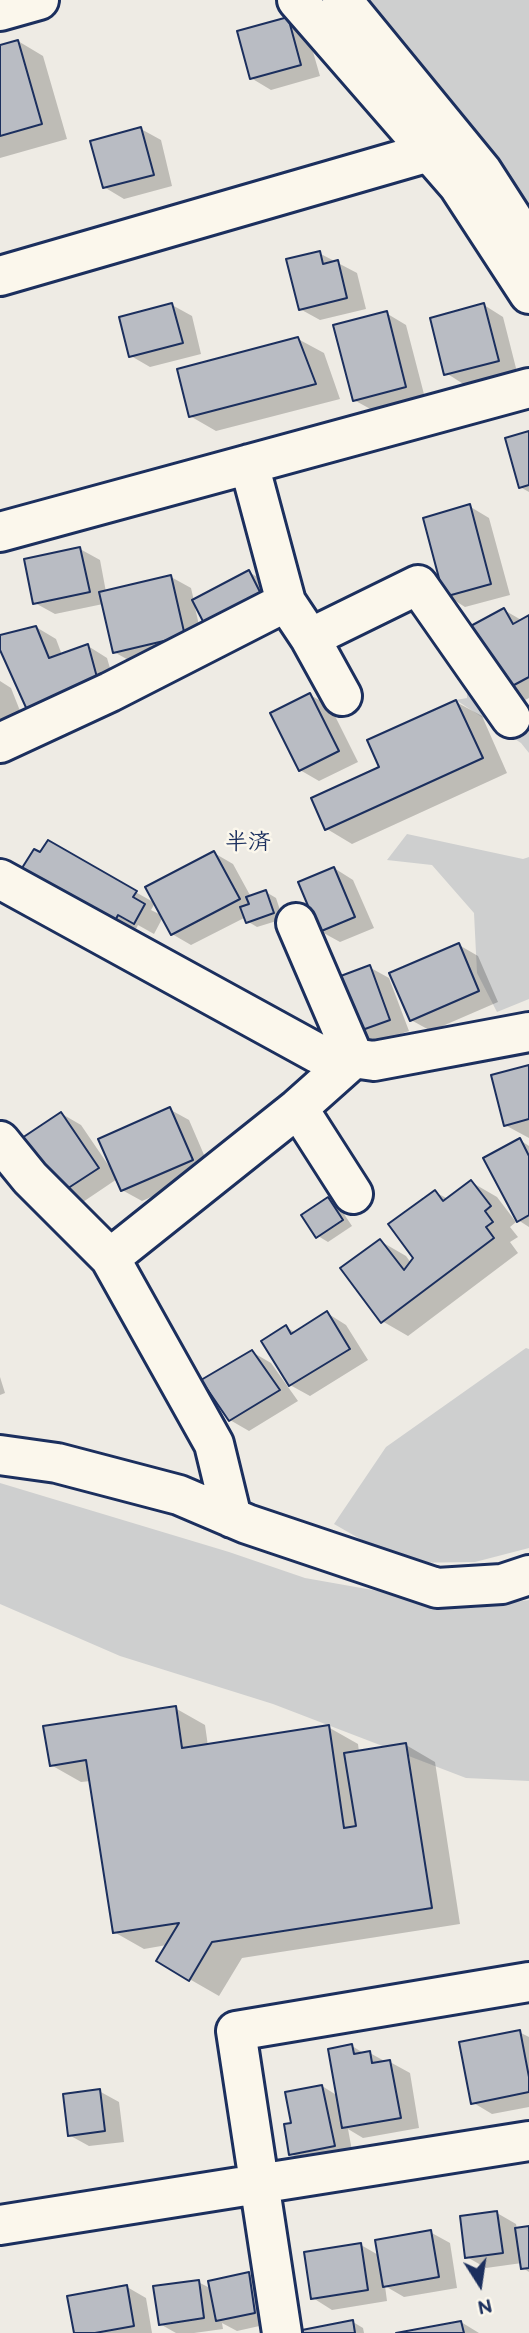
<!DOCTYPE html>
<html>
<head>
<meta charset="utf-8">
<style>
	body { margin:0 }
	#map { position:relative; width:529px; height:2333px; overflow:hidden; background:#eeebe4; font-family:"Balsamiq Sans",sans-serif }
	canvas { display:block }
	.north { position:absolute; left:445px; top:2249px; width:70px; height:70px; -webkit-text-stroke:5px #fbf7ec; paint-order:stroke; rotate:168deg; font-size:19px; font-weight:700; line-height:28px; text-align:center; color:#1b2f5e }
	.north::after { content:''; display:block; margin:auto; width:24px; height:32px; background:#1b2f5e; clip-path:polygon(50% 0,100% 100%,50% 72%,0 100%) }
</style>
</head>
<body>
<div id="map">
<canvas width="529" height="2333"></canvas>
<div class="north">N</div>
</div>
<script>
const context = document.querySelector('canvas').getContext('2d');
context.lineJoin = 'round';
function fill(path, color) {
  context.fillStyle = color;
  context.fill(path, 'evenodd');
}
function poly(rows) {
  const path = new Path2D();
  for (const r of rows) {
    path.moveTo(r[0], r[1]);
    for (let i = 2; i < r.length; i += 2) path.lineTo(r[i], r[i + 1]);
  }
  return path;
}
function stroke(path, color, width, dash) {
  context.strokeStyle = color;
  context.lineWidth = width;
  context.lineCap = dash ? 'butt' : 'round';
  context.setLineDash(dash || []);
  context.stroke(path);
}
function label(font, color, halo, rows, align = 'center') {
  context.font = font + ' "Balsamiq Sans","Klee One",sans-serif';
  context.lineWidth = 5;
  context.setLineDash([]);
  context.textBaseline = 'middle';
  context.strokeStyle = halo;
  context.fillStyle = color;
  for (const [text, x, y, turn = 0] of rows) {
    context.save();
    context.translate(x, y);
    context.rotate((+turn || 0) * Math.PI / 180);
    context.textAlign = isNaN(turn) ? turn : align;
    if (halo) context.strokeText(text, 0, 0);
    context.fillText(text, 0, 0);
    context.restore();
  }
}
fill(poly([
	[357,0,529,0,529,228],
	[467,670,529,708,529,753,521,743,456,700,467,698],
	[407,834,523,859,529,857,529,999,497,1012,477,973,474,913,432,865,387,860],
	[526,1348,529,1349,529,1548,475,1562,402,1563,334,1524,386,1447],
	[0,1483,229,1552,305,1578,474,1608,529,1600,529,1781,466,1778,273,1704,120,1656,0,1604]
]), '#cecfcf');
fill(poly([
	[288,19,307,31,320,76,271,90,251,78],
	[18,41,43,56,67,139,0,158,0,47],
	[141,129,161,140,172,186,124,199,104,187],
	[319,253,357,273,366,309,320,320,300,309],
	[172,305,192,316,201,354,150,367,131,356],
	[484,305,503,317,517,372,465,385,446,373],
	[386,313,406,325,425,398,374,411,354,400],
	[298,339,324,353,340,399,216,431,190,416],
	[529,433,529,492,520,487],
	[469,506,489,518,510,595,465,607,446,595],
	[80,549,100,560,106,592,171,577,191,588,194,601,249,572,269,584,284,613,194,603,204,647,134,663,114,652,103,604,55,614,35,603],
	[504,610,523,621,529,617,529,698,521,702,502,691],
	[36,627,56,639,62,655,88,646,107,658,117,692,0,646,0,637],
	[0,681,11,688,26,726,0,746],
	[310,695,330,706,358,762,319,781,300,770],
	[456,702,482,716,507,773,352,844,327,829],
	[48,843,155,903,151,910,163,916,214,853,233,864,251,897,266,892,276,898,283,919,257,927,247,921,246,917,191,945,172,934,163,917,154,934,138,925,135,931,25,868,41,855],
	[334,868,353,880,374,928,340,942,320,931],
	[459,945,478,956,498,1002,431,1031,411,1020],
	[369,967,389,978,409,1031,372,1044,352,1033],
	[529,1067,529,1138,505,1125],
	[169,1109,189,1120,211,1171,142,1201,122,1190,117,1179,77,1206,57,1195,62,1114,81,1125,111,1169],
	[520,1140,529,1146,529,1227,518,1220],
	[471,1182,497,1197,516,1222,510,1227,518,1237,510,1242,518,1253,408,1336,382,1321,380,1241,406,1256,411,1263,435,1192,448,1199],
	[328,1199,338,1205,352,1226,328,1242,318,1236],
	[327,1313,346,1325,368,1360,310,1396,290,1385,286,1327,296,1333],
	[252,1352,271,1363,298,1401,249,1431,230,1420],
	[0,1377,5,1393,0,1395],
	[175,1708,205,1725,208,1746,328,1727,358,1744,359,1752,406,1745,435,1762,460,1924,242,1958,219,1996,158,1961,167,1945,144,1949,114,1932,91,1781,81,1782,51,1765],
	[519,2032,529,2037,529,2088,523,2089,529,2092,529,2107,492,2114,472,2102],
	[352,2046,365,2054,370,2053,386,2062,390,2062,410,2073,419,2128,363,2138,348,2129,353,2156,311,2165,291,2154,293,2125,322,2086,338,2096],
	[99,2091,119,2102,124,2142,89,2146,69,2135],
	[497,2213,516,2224,517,2229,529,2228,529,2272,523,2268,522,2263,486,2268,467,2257],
	[430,2232,450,2243,457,2288,404,2297,385,2286,387,2301,332,2310,313,2298,361,2245,380,2256],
	[249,2274,268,2285,273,2323,237,2331,222,2323,223,2329,194,2333,176,2333,160,2324,198,2282,212,2289],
	[127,2287,146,2298,152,2333,76,2333],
	[353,2322,363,2328,364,2333,304,2333],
	[461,2322,479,2333,405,2333]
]), '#0003');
const building = poly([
	[288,17,301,65,250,79,237,31,288,17],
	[18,40,42,124,0,136,0,45,18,40],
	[141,127,154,175,103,188,90,141,141,127],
	[320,251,323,264,338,260,347,298,299,310,286,259,320,251],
	[172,303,183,343,129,357,119,317,172,303],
	[484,303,499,361,444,375,430,318,484,303],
	[387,311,406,387,353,401,333,325,387,311],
	[298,337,316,384,189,417,177,369,298,337],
	[529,431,529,485,519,488,505,438,529,431],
	[470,504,491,584,444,597,423,518,470,504],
	[80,547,90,592,33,604,24,559,80,547],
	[249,570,265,602,208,631,192,600,249,570],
	[171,575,185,636,113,653,99,592,171,575],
	[504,608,513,624,529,615,529,677,501,692,467,628,504,608],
	[36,626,49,658,88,644,98,681,28,712,0,650,0,635,36,626],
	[310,693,339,751,299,771,270,713,310,693],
	[456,700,483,758,325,830,311,798,379,767,367,740,456,700],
	[48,840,137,891,133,897,145,904,134,924,118,915,115,921,22,868,34,849,40,852,48,840],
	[214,851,240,899,171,935,145,887,214,851],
	[334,867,355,917,319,932,298,882,334,867],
	[266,890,274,913,246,923,240,907,249,904,246,897,266,890],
	[459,943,479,991,410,1021,389,973,459,943],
	[370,965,390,1020,351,1034,330,980,370,965],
	[529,1065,529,1119,504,1126,491,1075,529,1065],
	[170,1107,193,1160,121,1191,98,1139,170,1107],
	[61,1112,99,1168,56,1196,19,1140,61,1112],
	[520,1138,529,1156,529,1215,517,1222,483,1158,520,1138],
	[471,1180,491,1206,485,1211,493,1222,486,1227,494,1238,381,1323,340,1268,380,1239,404,1270,413,1258,388,1224,435,1190,443,1201,471,1180],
	[328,1197,343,1220,316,1238,301,1215,328,1197],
	[327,1311,350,1349,289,1386,261,1341,286,1325,291,1334,327,1311],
	[252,1350,280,1390,229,1421,201,1380,252,1350],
	[176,1706,182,1748,329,1725,344,1828,356,1826,344,1753,406,1743,432,1908,212,1942,189,1981,156,1961,179,1923,113,1933,86,1760,50,1766,43,1726,176,1706],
	[520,2030,529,2077,529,2092,471,2104,459,2042,520,2030],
	[352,2044,354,2054,370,2051,372,2063,390,2060,401,2118,342,2128,328,2049,352,2044],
	[322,2085,335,2146,289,2155,284,2124,291,2123,285,2092,322,2085],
	[100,2089,105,2131,68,2136,63,2094,100,2089],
	[497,2211,503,2253,465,2258,460,2216,497,2211],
	[529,2226,529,2268,521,2269,515,2228,529,2226],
	[431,2230,439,2277,383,2287,375,2240,431,2230],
	[361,2243,368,2290,311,2299,304,2252,361,2243],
	[249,2272,255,2313,216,2321,208,2281,249,2272],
	[199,2280,204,2318,159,2325,153,2286,199,2280],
	[127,2285,134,2326,95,2333,74,2333,67,2296,127,2285],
	[353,2320,355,2333,303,2333,302,2330,353,2320],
	[461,2321,464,2333,396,2333,461,2321]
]);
fill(building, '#b9bcc3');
stroke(building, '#1b2f5e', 2);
const minor = poly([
	[297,0,458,185,529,294],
	[342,0,482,171,529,244],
	[0,11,39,0],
	[0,276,429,152],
	[0,532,529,388],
	[286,602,310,638,418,585,511,718],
	[310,638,342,696],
	[0,743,110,692,286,602,249,464],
	[0,879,317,1053,374,1061,529,1032],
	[296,923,354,1058,298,1108],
	[0,1141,30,1178,110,1258,298,1108,353,1194],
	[110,1258,214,1444,232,1518],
	[0,1455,57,1463,179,1495,247,1524,437,1588,502,1584,529,1575],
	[0,2225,529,2141],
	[282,2333,236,2031,529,1982]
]);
stroke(minor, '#1b2f5e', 44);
stroke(minor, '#fbf7ec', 38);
label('bold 23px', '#1b2f5e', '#fbf7ec', [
	["半済",248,843]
]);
</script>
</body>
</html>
